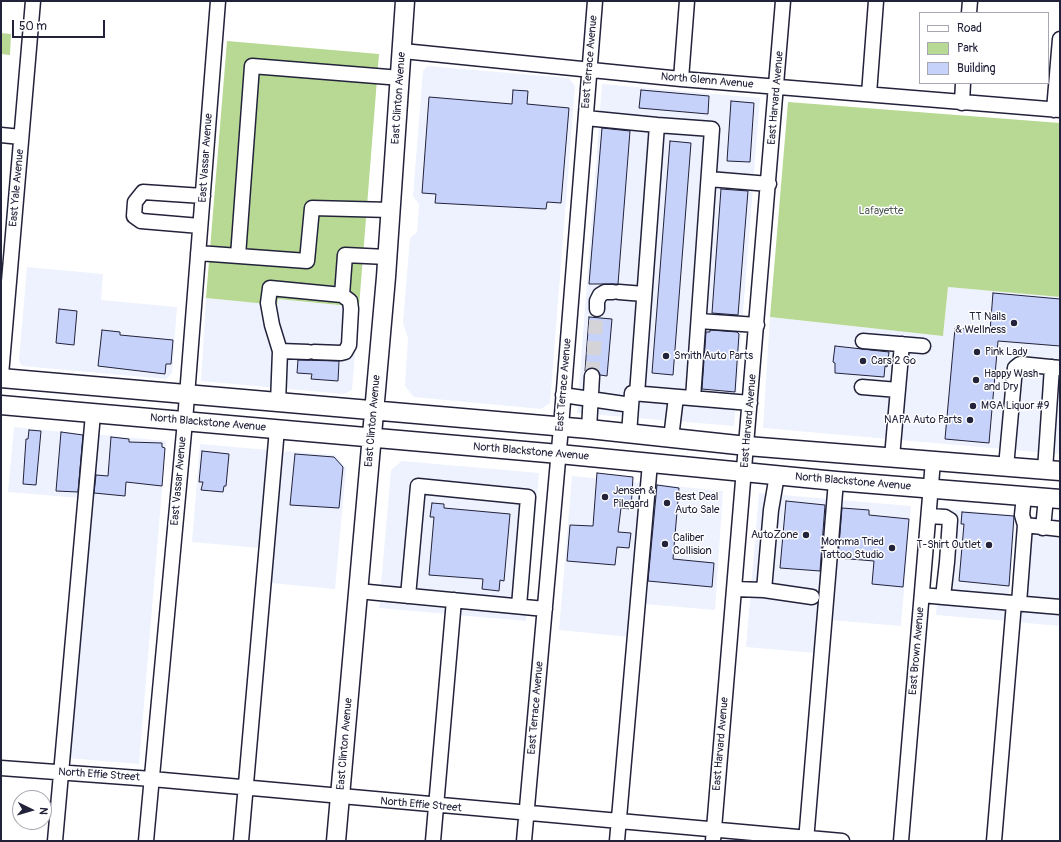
<!DOCTYPE html>
<html>
<head>
<meta charset="utf-8">
<style>
	body { margin:0 }
	#map { position:relative; width:1061px; height:842px; overflow:hidden; background:#fff; font-family:Pangolin,sans-serif }
	canvas { display:block }
	.frame { position:absolute; inset:0; border:2px solid #22223b; pointer-events:none }
	.legend { position:absolute; left:919px; top:12px; width:130px; height:72px; box-sizing:border-box; background:#fff; border:1px solid #a7a7b1; margin:0; padding:5px 7px; list-style:none; font-size:12px; color:#22223b }
	.legend li { display:flex; align-items:center; gap:8px; height:20px }
	.legend b { width:20px; border:1px solid #a7a7b1 }
	.north { position:absolute; left:12px; top:790px; width:40px; height:40px; box-sizing:border-box; background:#fff; border:1px solid #a7a7b1; border-radius:50%; rotate:95deg; font-size:11px; font-weight:700; line-height:16px; text-align:center; color:#22223b }
	.north::after { content:''; display:block; margin:auto; width:14px; height:18px; background:#22223b; clip-path:polygon(50% 0,100% 100%,50% 72%,0 100%) }
	.scale { position:absolute; left:12px; top:20px; width:93px; height:18px; box-sizing:border-box; border:2px solid #22223b; border-top:0; padding-left:5px; font-size:12px; line-height:14px; white-space:nowrap; color:#22223b; -webkit-text-stroke:3px #fff; paint-order:stroke }
</style>
</head>
<body>
<div id="map">
<canvas width="1061" height="842"></canvas>
<div class="frame"></div>
<ul class="legend">
<li><b style="height:5px;background:#fff"></b>Road</li>
<li><b style="height:11px;background:#b7d993"></b>Park</li>
<li><b style="height:11px;background:#c6d2fa"></b>Building</li>
</ul>
<div class="north">N</div>
<div class="scale">50 m</div>
</div>
<script>
const context = document.querySelector('canvas').getContext('2d');
context.lineJoin = 'round';
function fill(path, color) {
  context.fillStyle = color;
  context.fill(path, 'evenodd');
}
function poly(rows) {
  const path = new Path2D();
  for (const r of rows) {
    path.moveTo(r[0], r[1]);
    for (let i = 2; i < r.length; i += 2) path.lineTo(r[i], r[i + 1]);
  }
  return path;
}
function stroke(path, color, width, dash) {
  context.strokeStyle = color;
  context.lineWidth = width;
  context.lineCap = dash ? 'butt' : 'round';
  context.setLineDash(dash || []);
  context.stroke(path);
}
function label(font, color, halo, rows, align = 'center') {
  context.font = font + ' Pangolin,sans-serif';
  context.lineWidth = 3;
  context.setLineDash([]);
  context.textBaseline = 'middle';
  context.strokeStyle = halo;
  context.fillStyle = color;
  for (const [text, x, y, turn = 0] of rows) {
    context.save();
    context.translate(x, y);
    context.rotate((+turn || 0) * Math.PI / 180);
    context.textAlign = isNaN(turn) ? turn : align;
    if (halo) context.strokeText(text, 0, 0);
    context.fillText(text, 0, 0);
    context.restore();
  }
}
fill(poly([
	[427,66,569,78,575,86,550,403,541,409,414,397,405,386,408,338,403,323,410,238,417,232,419,204,413,196,423,71],
	[602,84,760,98,734,426,577,413],
	[27,267,103,274,101,300,177,307,172,373,166,379,22,366,19,361],
	[948,287,1060,297,1060,454,763,428,770,317,943,336],
	[206,298,277,305,277,299,359,307,352,390,344,394,201,381],
	[14,427,85,434,80,498,8,492],
	[94,434,166,441,139,764,67,758],
	[200,444,269,450,260,548,192,542],
	[286,451,335,455,346,468,335,589,271,583,282,453,285,453],
	[402,461,539,473,526,621,457,615,459,592,381,585,391,470],
	[572,476,643,483,630,637,559,630],
	[654,484,723,491,715,610,644,604],
	[759,493,829,499,816,653,746,647],
	[840,500,911,506,901,626,830,620],
	[945,509,1016,515,1007,621,936,615],
	[1026,516,1060,519,1060,626,1016,622],
	[380,602,443,608,447,610,448,614,379,608]
]), '#eef2fe');
fill(poly([
	[1,33,11,34,10,55,1,54],
	[227,41,379,54,359,307,278,299,277,305,206,298],
	[788,102,1060,123,1060,297,948,287,943,336,770,317]
]), '#b7d993');
const building = poly([
	[513,90,528,91,527,104,569,108,561,203,547,202,546,209,435,203,436,194,422,193,429,97,512,104,513,90],
	[641,90,709,96,708,114,639,108,641,90],
	[731,101,754,103,750,162,727,161,731,101],
	[602,128,630,131,618,284,589,284,602,128],
	[670,141,691,143,673,375,652,373,670,141],
	[721,189,748,191,738,315,712,313,721,189],
	[993,293,1060,299,1060,346,998,341,989,443,945,439,955,328,990,331,993,293],
	[59,309,77,311,74,345,56,343,59,309],
	[589,317,612,319,607,376,600,375,597,369,593,368,585,371,589,317],
	[102,330,120,332,120,335,173,340,171,364,166,364,165,374,98,366,102,330],
	[710,330,737,332,739,334,735,392,702,389,706,332,710,332,710,330],
	[835,346,889,352,887,367,885,366,884,377,835,373,835,363,833,362,835,346],
	[298,360,339,361,338,381,311,379,312,374,297,373,298,360],
	[29,430,41,431,36,485,23,484,26,439,28,439,29,430],
	[61,432,83,435,78,492,56,491,61,432],
	[111,437,129,439,129,442,162,443,162,447,165,448,162,486,126,482,125,496,94,493,96,475,108,476,111,437],
	[202,451,229,454,226,486,224,486,223,492,201,490,203,482,199,482,202,451],
	[295,454,334,457,343,467,339,508,290,505,295,454],
	[597,473,633,477,631,509,621,508,618,532,631,533,629,548,617,547,615,565,567,561,570,525,593,526,597,473],
	[657,485,679,488,673,559,714,563,712,587,648,581,657,485],
	[786,501,825,505,820,571,780,568,786,501],
	[432,503,444,504,444,508,510,514,504,581,500,580,499,591,482,589,483,579,429,575,434,517,430,517,432,503],
	[842,508,869,510,869,515,909,519,903,587,872,584,874,561,838,558,842,508],
	[962,512,1014,516,1009,586,959,581,964,524,961,524,962,512]
]);
fill(building, '#c6d2fa');
stroke(building, '#22223b', 1);
stroke(poly([
	[592,376,597,309]
]), '#d3d3d8', 14, [14, 7]);
const minor = poly([
	[969,13,970,1],
	[403,51,681,79,1060,110],
	[681,79,687,1],
	[869,94,876,1],
	[962,103,963,83],
	[1054,110,1060,39],
	[586,118,657,125],
	[1,135,21,137],
	[709,179,769,184],
	[200,226,141,221,134,216,135,202,143,192,203,196],
	[198,253,307,261,312,208,391,210],
	[238,256,252,66,401,78],
	[619,292,644,294],
	[597,309,597,301,600,295,605,292,613,292],
	[699,321,757,325],
	[863,341,923,346],
	[280,351,308,352],
	[314,352,341,353,345,352,349,345,351,309,350,301,342,295],
	[1,375,33,1],
	[862,387,898,390],
	[637,394,657,125,712,129,693,398],
	[563,395,631,405],
	[278,403,280,351,272,325,268,303,270,288,342,295,345,255,387,257],
	[589,429,592,376],
	[629,434,632,393,750,403],
	[671,438,676,397],
	[892,457,902,344],
	[1006,467,1015,368,1020,364,1060,368],
	[1045,470,1052,367],
	[1025,525,1060,529],
	[1043,528,1046,498],
	[734,589,764,590,812,597],
	[764,590,771,510,777,475],
	[358,591,545,609],
	[922,595,943,597,947,562,950,520,945,517,929,516],
	[408,596,418,486,528,497,519,606],
	[943,597,1060,607],
	[1019,603,1025,525,1022,515,1024,496],
	[1,768,152,779,842,841],
	[55,841,93,414],
	[146,841,185,421,218,1],
	[241,841,277,429],
	[433,841,454,600],
	[524,841,561,427,595,1],
	[617,841,650,463],
	[713,841,783,1],
	[806,841,836,481],
	[901,841,933,461],
	[994,841,1014,603]
]);
const major = poly([
	[1,378,589,429,747,446,1060,471],
	[1,405,559,454,836,481,1060,499],
	[336,841,386,277,405,1]
]);
stroke(minor, '#22223b', 17);
stroke(major, '#22223b', 21);
stroke(minor, '#fff', 14);
stroke(major, '#fff', 18);
for (const [x, y, r, color] of [
	[1014,323,4,"#22223b"],
	[977,352,4,"#22223b"],
	[666,356,4,"#22223b"],
	[863,361,4,"#22223b"],
	[976,380,4,"#22223b"],
	[973,406,4,"#22223b"],
	[970,420,4,"#22223b"],
	[605,497,4,"#22223b"],
	[667,503,4,"#22223b"],
	[806,535,4,"#22223b"],
	[665,544,4,"#22223b"],
	[989,545,4,"#22223b"],
	[892,548,4,"#22223b"]
]) {
  const dot = new Path2D();
  dot.arc(x, y, r, 0, 2 * Math.PI);
  context.fillStyle = color;
  context.fill(dot);
  stroke(dot, '#fff', 1.5);
}
label('11px', '#22223b', '#fff', [
	["East Terrace Avenue",590,62,-85],
	["North Glenn Avenue",707,81,5],
	["East Clinton Avenue",399,98,-86],
	["East Harvard Avenue",776,98,-85],
	["East Vassar Avenue",206,158,-86],
	["East Yale Avenue",17,188,-85],
	["East Terrace Avenue",564,385,-85],
	["East Clinton Avenue",373,421,-85],
	["East Harvard Avenue",749,421,-85],
	["North Blackstone Avenue",208,423,5],
	["North Blackstone Avenue",531,452,5],
	["East Vassar Avenue",179,481,-85],
	["North Blackstone Avenue",853,482,5],
	["East Brown Avenue",917,651,-85],
	["East Terrace Avenue",536,708,-85],
	["East Clinton Avenue",345,744,-85],
	["East Harvard Avenue",721,744,-85],
	["North Effie Street",99,775,4],
	["North Effie Street",421,805,5]
]);
label('11px', '#4f5955', '#fff', [
	["Lafayette",881,211]
]);
label('11px', '#22223b', '#fff', [
	["TT Nails",1006,317,"right"],
	["& Wellness",1006,330,"right"],
	["Pink Lady",985,352],
	["Smith Auto Parts",674,356],
	["Cars 2 Go",871,361],
	["Happy Wash",984,374],
	["and Dry",984,387],
	["MGA Liquor #9",981,406],
	["NAPA Auto Parts",962,420,"right"],
	["Jensen &",613,491],
	["Pilegard",613,504],
	["Best Deal",675,497],
	["Auto Sale",675,510],
	["AutoZone",798,535,"right"],
	["Caliber",673,538],
	["Collision",673,551],
	["Momma Tried",884,542,"right"],
	["Tattoo Studio",884,555,"right"],
	["T-Shirt Outlet",981,545,"right"]
], 'left');
</script>
</body>
</html>
